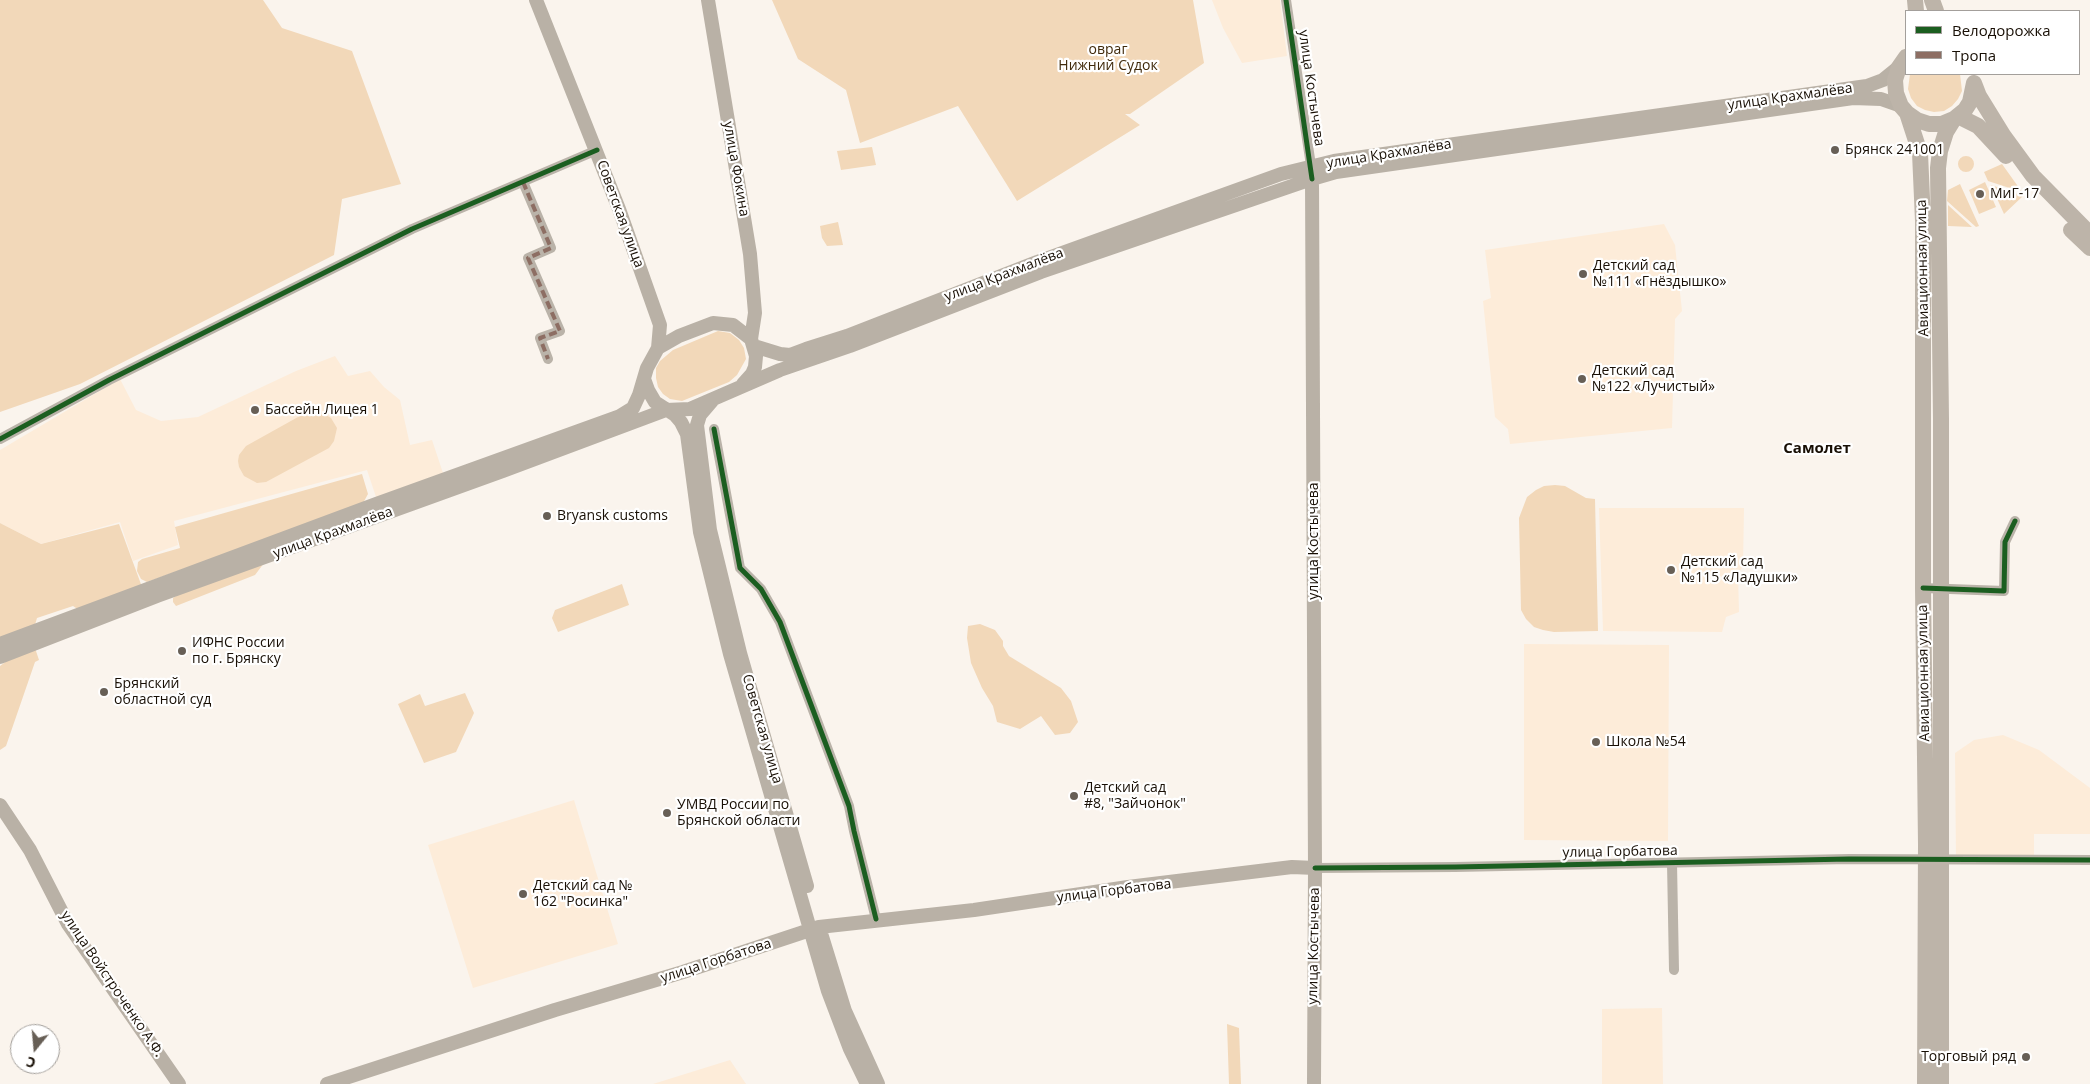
<!DOCTYPE html>
<html>
<head>
<meta charset="utf-8">
<style>
	body { margin:0 }
	#map { position:relative; width:2090px; height:1084px; overflow:hidden; background:#faf4ed; font-family:"Open Sans",sans-serif }
	canvas { display:block }
	.legend { position:absolute; left:1905px; top:10px; width:175px; height:65px; box-sizing:border-box; background:#fff; border:1px solid #a39f9b; margin:0; padding:6px 9px; list-style:none; font-size:15px; color:#180f05 }
	.legend li { display:flex; align-items:center; gap:10px; height:25px }
	.legend b { width:25px; border:1px solid #a39f9b }
	.north { position:absolute; left:10px; top:1024px; width:50px; height:50px; box-sizing:border-box; background:#fff; border:1px solid #a39f9b; border-radius:50%; rotate:197deg; font-size:14px; font-weight:700; line-height:20px; text-align:center; color:#180f05 }
	.north::after { content:''; display:block; margin:auto; width:18px; height:22px; background:#675f56; clip-path:polygon(50% 0,100% 100%,50% 72%,0 100%) }
</style>
</head>
<body>
<div id="map">
<canvas width="2090" height="1084"></canvas>
<ul class="legend">
<li><b style="height:6px;background:#1b5e20"></b>Велодорожка</li>
<li><b style="height:6px;background:#8d6e63"></b>Тропа</li>
</ul>
<div class="north">С</div>
</div>
<script>
const context = document.querySelector('canvas').getContext('2d');
context.lineJoin = 'round';
function fill(path, color) {
  context.fillStyle = color;
  context.fill(path, 'evenodd');
}
function poly(rows) {
  const path = new Path2D();
  for (const r of rows) {
    if (r.length === 3) {
      path.moveTo(r[0] + r[2], r[1]);
      path.arc(r[0], r[1], r[2], 0, 2 * Math.PI);
      continue;
    }
    path.moveTo(r[0], r[1]);
    for (let i = 2; i < r.length; i += 2) path.lineTo(r[i], r[i + 1]);
  }
  return path;
}
function stroke(path, color, width, dash) {
  context.strokeStyle = color;
  context.lineWidth = width;
  context.lineCap = dash ? 'butt' : 'round';
  context.setLineDash(dash || []);
  context.stroke(path);
}
function label(font, color, halo, rows, align = 'center') {
  context.font = font + ' "Open Sans",sans-serif';
  context.lineWidth = 4.5;
  context.setLineDash([]);
  context.textBaseline = 'middle';
  context.strokeStyle = halo;
  context.fillStyle = color;
  for (const [text, x, y, turn = 0] of rows) {
    context.save();
    context.translate(x, y);
    context.rotate((+turn || 0) * Math.PI / 180);
    context.textAlign = isNaN(turn) ? turn : align;
    if (halo) context.strokeText(text, 0, 0);
    context.fillText(text, 0, 0);
    context.restore();
  }
}
fill(poly([
	[1212,0,1280,0,1287,56,1242,63,1223,28],
	[1664,224,1675,245,1682,311,1675,319,1672,428,1510,444,1508,429,1495,417,1483,301,1491,298,1485,250],
	[335,356,348,376,370,371,384,387,400,400,410,445,432,440,445,479,378,503,367,470,174,521,178,545,133,561,120,522,41,544,0,523,0,450,120,379,136,410,161,421,198,417,296,371],
	[1599,508,1744,508,1743,566,1738,574,1739,612,1726,617,1722,632,1603,631],
	[1524,644,1669,645,1668,841,1524,840],
	[2003,735,2039,750,2090,788,2090,834,2034,834,2034,860,1956,859,1955,753,1974,740],
	[574,800,618,944,473,988,428,845],
	[1662,1008,1663,1084,1602,1084,1602,1009],
	[730,1060,746,1084,653,1084]
]), '#fdecd9');
fill(poly([
	[0,0,263,0,282,28,352,51,401,184,342,199,334,255,80,384,0,412],
	[772,0,1193,0,1204,63,1130,114,1125,114,1140,125,1017,201,958,106,860,143,846,90,798,59],
	[1910,74,1960,74,1962,91,1958,99,1952,106,1944,111,1934,112,1925,110,1917,106,1911,98,1908,89],
	[872,147,876,165,841,170,837,151],
	[1966,164,8],
	[2002,164,2022,192,1988,181,1984,172],
	[1985,182,1996,207,1979,214,1969,190],
	[1960,184,1979,226,1976,227,1947,201,1948,190],
	[1991,185,2023,196,2004,214],
	[1948,205,1972,227,1948,226],
	[838,222,843,245,827,246,822,238,820,226],
	[718,331,730,333,739,340,744,348,746,359,737,375,729,382,682,401,670,399,663,394,658,387,656,378,656,368,660,361,673,350],
	[319,411,331,418,337,428,334,441,329,448,266,482,257,483,244,476,239,467,238,461,239,455,246,446,307,412],
	[362,474,368,494,362,505,147,582,141,579,137,571,138,562,142,559,180,548,175,527],
	[1555,485,1565,486,1586,498,1595,499,1598,631,1554,632,1543,630,1534,627,1526,619,1521,610,1519,518,1527,497,1536,490,1544,486],
	[0,523,41,544,119,524,142,587,79,610,73,606,37,618,34,628,0,639],
	[264,563,255,575,176,606,173,602,173,598,179,594],
	[622,584,629,605,558,632,552,618,555,610],
	[980,624,995,630,1003,641,1003,646,1009,656,1061,688,1071,701,1078,722,1070,733,1055,735,1041,716,1020,729,997,722,993,706,982,688,971,663,967,638,968,626],
	[35,648,39,660,35,662,6,746,0,750,0,666,12,657],
	[465,693,474,713,456,752,424,763,398,704,420,694,425,706],
	[1227,1024,1239,1028,1241,1084,1229,1084]
]), '#f2d8b9');
stroke(poly([
	[1286,0,1312,172],
	[523,182,551,248,528,258,560,331,540,338,548,359],
	[714,429,740,568,761,589,780,622,849,806,854,831,876,919],
	[0,439,109,380,412,229,597,150],
	[1923,588,2004,591,2005,542,2015,521],
	[1672,863,1674,970],
	[1315,868,1455,867,1849,859,2090,860]
]), '#bab3a9', 10);
stroke(poly([
	[536,0,619,209,660,325,658,348],
	[708,0,750,254,755,313,751,339],
	[1312,179,1315,868,1314,1084],
	[754,346,780,354,790,355,806,349,847,336,1037,262,1281,174,1334,161,1867,86,1883,80,1899,67],
	[644,379,648,390,655,402,675,415,681,422,687,434,700,532,730,654,828,991,850,1049,867,1084],
	[712,401,700,415,697,425,710,530,740,653,807,886],
	[0,644,376,504,620,416,633,408,639,395,647,368,658,348,679,336,713,323,733,325,751,339,756,356,755,367,752,374,743,384],
	[0,657,157,596,503,471,666,410,690,409,780,370,850,346,1041,272,1312,179,1336,172,1853,98,1881,99,1901,106],
	[0,805,30,850,68,924,179,1084],
	[820,930,845,1011,878,1084],
	[327,1084,555,1010,683,972,819,927,974,910,1128,887,1292,867,1315,868]
]), '#b9b1a6', 14);
stroke(poly([
	[1915,0,1916,11],
	[1932,0,1936,11],
	[1906,57,1899,67,1895,80,1896,93,1901,106,1907,113,1917,120,1929,124,1942,124,1954,119,1965,110,1970,102,1974,83],
	[1974,83,1979,96,2003,135,2033,176,2090,234],
	[1907,113,1920,153,1923,221,1923,588,1926,845,1925,1084],
	[1958,116,1978,126,2006,156],
	[2071,230,2090,248],
	[1941,1084,1941,419,1938,168,1940,151,1946,132,1954,119]
]), '#bdb4a9', 16);
stroke(poly([
	[523,182,551,248,528,258,560,331,540,338,548,359]
]), '#8d6e63', 4, [8, 4]);
stroke(poly([
	[1286,0,1312,179],
	[714,429,740,568,761,589,780,622,849,806,854,831,876,919],
	[0,439,109,380,412,229,597,150],
	[1923,588,2004,591,2005,542,2015,521],
	[1315,868,1455,867,1849,859,2090,860]
]), '#1b5e20', 5);
for (const [x, y, r, color] of [
	[1835,150,5,"#675f56"],
	[1980,194,5,"#675f56"],
	[1583,274,5,"#675f56"],
	[1582,379,5,"#675f56"],
	[255,410,5,"#675f56"],
	[547,516,5,"#675f56"],
	[1671,570,5,"#675f56"],
	[182,651,5,"#675f56"],
	[104,692,5,"#675f56"],
	[1596,742,5,"#675f56"],
	[1074,796,5,"#675f56"],
	[667,813,5,"#675f56"],
	[523,894,5,"#675f56"],
	[2026,1057,5,"#675f56"]
]) {
  const dot = new Path2D();
  dot.arc(x, y, r, 0, 2 * Math.PI);
  context.fillStyle = color;
  context.fill(dot);
  stroke(dot, '#fff', 2);
}
label('14px', '#402a0b', '#fff', [
	["овраг",1108,50],
	["Нижний Судок",1108,66]
]);
label('14px', '#180f05', '#fff', [
	["улица Костычева",1311,88,82],
	["улица Крахмалёва",1790,97,-8],
	["улица Крахмалёва",1389,154,-9],
	["улица Фокина",736,169,80],
	["Советская улица",620,214,70],
	["Авиационная улица",1923,268,-91],
	["улица Крахмалёва",1004,275,-21],
	["улица Крахмалёва",333,533,-20],
	["улица Костычева",1314,541,-90],
	["Авиационная улица",1924,673,-91],
	["Советская улица",762,729,74],
	["улица Горбатова",1620,852,-1],
	["улица Горбатова",1114,891,-7],
	["улица Костычева",1314,946,-89],
	["улица Горбатова",716,961,-18],
	["улица Войстроченко А.Ф.",112,984,56]
]);
label('14px', '#180f05', '#fff', [
	["Брянск 241001",1845,150],
	["МиГ-17",1990,194],
	["Детский сад",1593,266],
	["№111 «Гнёздышко»",1593,282],
	["Детский сад",1592,371],
	["№122 «Лучистый»",1592,387],
	["Бассейн Лицея 1",265,410],
	["Bryansk customs",557,516],
	["Детский сад",1681,562],
	["№115 «Ладушки»",1681,578],
	["ИФНС России",192,643],
	["по г. Брянску",192,659],
	["Брянский",114,684],
	["областной суд",114,700],
	["Школа №54",1606,742],
	["Детский сад",1084,788],
	["#8, \"Зайчонок\"",1084,804],
	["УМВД России по",677,805],
	["Брянской области",677,821],
	["Детский сад №",533,886],
	["162 \"Росинка\"",533,902],
	["Торговый ряд",2016,1057,"right"]
], 'left');
label('bold 15px', '#180f05', '#fff', [
	["Самолет",1817,449]
]);
</script>
</body>
</html>
